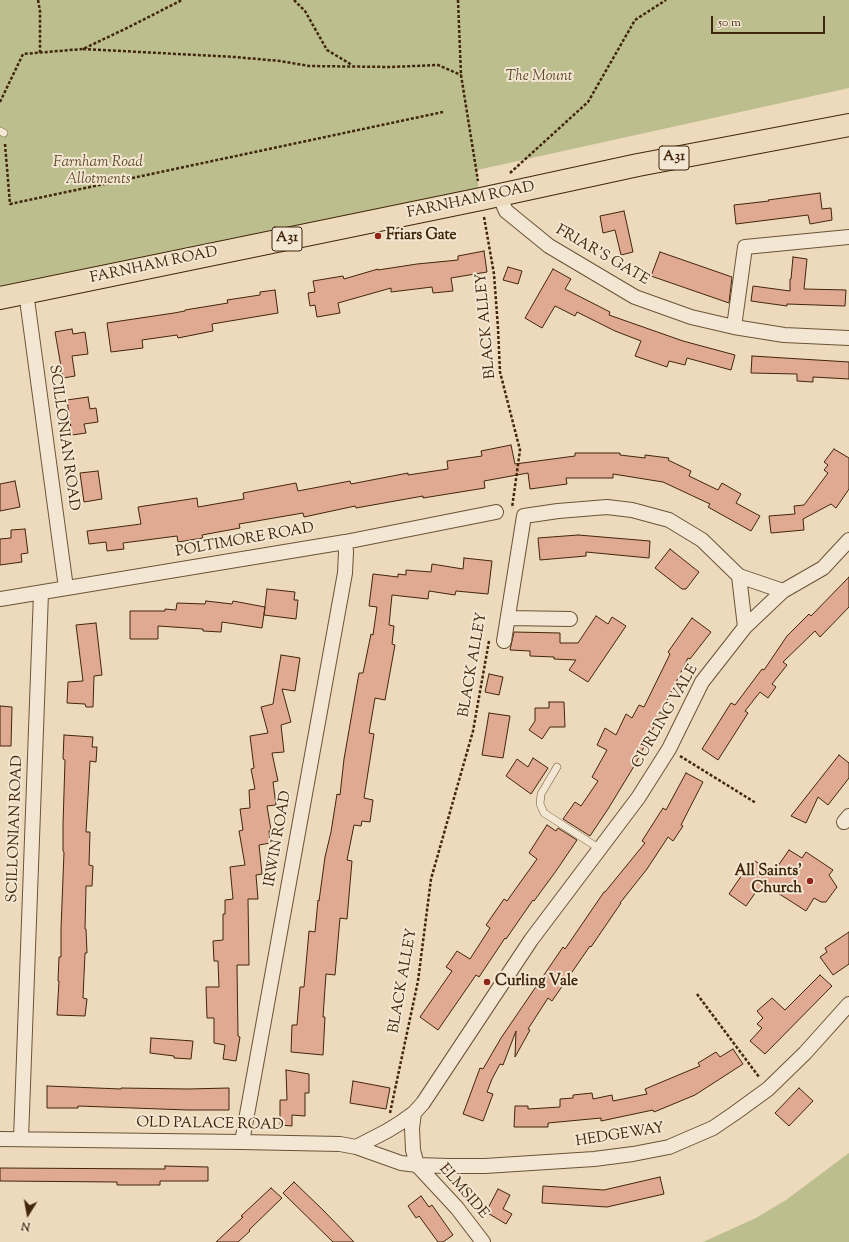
<!DOCTYPE html>
<html>
<head>
<meta charset="utf-8">
<style>
	body { margin:0 }
	#map { position:relative; width:849px; height:1242px; overflow:hidden; background:#edd9bb; font-family:"Sorts Mill Goudy",serif }
	canvas { display:block }
	.north { position:absolute; left:8px; top:1194px; width:40px; height:40px; -webkit-text-stroke:3px #f3e6d3; paint-order:stroke; rotate:191deg; font-size:11px; font-weight:700; line-height:16px; text-align:center; color:#41260b }
	.north::after { content:''; display:block; margin:auto; width:14px; height:18px; background:#41260b; clip-path:polygon(50% 0,100% 100%,50% 72%,0 100%) }
	.scale { position:absolute; left:711px; top:16px; width:114px; height:18px; box-sizing:border-box; border:2px solid #41260b; border-top:0; padding-left:5px; font-size:12px; line-height:14px; white-space:nowrap; color:#41260b; -webkit-text-stroke:3px #f3e6d3; paint-order:stroke }
</style>
</head>
<body>
<div id="map">
<canvas width="849" height="1242"></canvas>
<div class="north">N</div>
<div class="scale">50 m</div>
</div>
<script>
const context = document.querySelector('canvas').getContext('2d');
context.lineJoin = 'round';
function fill(path, color) {
  context.fillStyle = color;
  context.fill(path, 'evenodd');
}
function poly(rows) {
  const path = new Path2D();
  for (const r of rows) {
    path.moveTo(r[0], r[1]);
    for (let i = 2; i < r.length; i += 2) path.lineTo(r[i], r[i + 1]);
  }
  return path;
}
function stroke(path, color, width, dash) {
  context.strokeStyle = color;
  context.lineWidth = width;
  context.lineCap = dash ? 'butt' : 'round';
  context.setLineDash(dash || []);
  context.stroke(path);
}
function label(font, color, halo, rows, align = 'center') {
  context.font = font + ' "Sorts Mill Goudy",serif';
  context.lineWidth = 4;
  context.setLineDash([]);
  context.textBaseline = 'middle';
  context.strokeStyle = halo;
  context.fillStyle = color;
  for (const [text, x, y, turn = 0] of rows) {
    context.save();
    context.translate(x, y);
    context.rotate((+turn || 0) * Math.PI / 180);
    context.textAlign = isNaN(turn) ? turn : align;
    if (halo) context.strokeText(text, 0, 0);
    context.fillText(text, 0, 0);
    context.restore();
  }
}
fill(poly([
	[0,0,849,0,849,88,477,170,479,195,0,290],
	[849,1153,849,1242,703,1242,756,1218,786,1200]
]), '#bcbe8d');
const building = poly([
	[820,193,822,209,831,208,832,220,810,224,808,215,736,224,734,205,769,201,768,200,820,193],
	[624,211,633,252,621,255,615,230,603,233,600,216,624,211],
	[484,251,487,272,451,278,453,291,433,293,432,287,391,292,391,288,338,303,340,313,317,317,315,305,310,306,308,293,315,292,313,281,343,276,344,279,378,269,378,270,417,264,458,260,458,256,484,251],
	[660,252,732,277,729,303,651,276,660,252],
	[793,257,807,259,804,289,846,290,845,306,787,304,787,306,751,301,753,286,790,291,790,279,791,279,793,257],
	[508,267,522,271,518,284,503,280,508,267],
	[553,269,571,279,565,289,610,312,609,315,683,341,735,355,731,370,687,358,685,365,669,361,667,367,635,356,641,341,615,331,577,312,575,316,555,306,542,328,525,318,553,269],
	[275,290,278,313,212,324,213,331,178,338,177,335,142,340,143,348,111,352,107,323,174,313,185,311,185,310,228,303,227,300,260,295,260,292,275,290],
	[72,329,73,334,85,332,88,354,72,356,75,376,63,378,55,332,72,329],
	[752,356,849,362,849,379,813,377,813,382,797,381,797,374,751,373,752,356],
	[88,397,90,409,96,408,98,422,84,424,86,433,72,435,67,400,88,397],
	[511,445,515,464,575,456,575,453,620,453,620,455,645,458,645,455,669,458,668,460,691,471,689,476,718,490,722,483,741,494,736,503,760,516,751,531,708,507,710,504,663,482,613,474,613,478,566,478,567,484,530,489,528,473,484,481,485,488,423,498,423,496,356,508,355,506,304,517,303,513,239,524,240,528,202,535,203,538,178,542,177,536,123,543,124,549,107,551,106,542,89,544,87,531,141,524,138,507,197,498,198,507,244,499,243,493,296,483,298,491,350,481,351,484,408,473,408,475,448,469,447,461,482,456,481,451,511,445],
	[834,449,849,458,849,489,836,508,831,504,803,519,804,530,771,533,769,516,795,514,794,506,804,505,828,473,824,470,828,465,824,462,834,449],
	[98,471,102,499,84,502,80,473,98,471],
	[15,481,20,507,0,511,0,484,15,481],
	[25,529,28,553,21,554,22,562,0,565,0,539,11,538,11,530,25,529],
	[578,535,650,541,649,558,586,552,586,556,540,560,538,538,578,535],
	[670,549,699,572,686,589,682,589,655,568,670,549],
	[464,558,492,561,488,594,456,591,455,595,429,591,428,599,392,595,389,625,394,626,392,644,395,645,385,700,375,698,369,733,374,734,364,798,373,800,370,822,362,821,361,826,354,825,347,860,352,861,347,919,340,918,335,975,326,974,323,1017,325,1017,323,1055,291,1052,292,1025,297,1025,300,987,304,987,309,931,315,932,318,900,319,901,325,857,331,832,337,794,340,795,344,759,359,673,363,673,371,634,373,635,377,607,369,606,373,574,398,577,398,574,406,575,406,570,431,572,432,564,463,569,464,558],
	[849,577,849,607,820,637,815,631,783,662,787,665,772,684,776,687,768,698,760,692,745,711,748,713,718,760,702,749,731,703,735,705,762,669,764,670,787,636,809,614,811,616,849,577],
	[267,589,295,592,294,600,298,600,296,619,264,615,267,589],
	[206,601,232,604,233,601,265,607,262,628,222,622,221,632,203,631,203,629,158,626,158,639,130,639,130,611,165,611,165,609,176,610,177,603,205,604,206,601],
	[596,616,608,624,612,617,626,626,588,682,569,670,576,660,554,659,554,657,530,656,530,651,510,650,514,632,560,633,560,643,578,643,596,616],
	[692,618,711,632,690,659,688,658,636,763,608,809,590,836,563,819,575,802,581,806,598,781,592,777,607,750,597,745,605,728,616,735,626,714,632,718,639,705,644,707,670,654,668,652,692,618],
	[96,623,102,675,94,676,93,707,86,707,85,704,67,703,68,682,83,681,76,625,96,623],
	[281,655,300,658,295,691,282,689,291,722,281,725,284,752,272,753,278,781,273,782,276,805,267,806,271,830,269,831,270,843,259,845,262,874,256,875,258,899,248,899,249,965,237,965,238,1036,240,1037,236,1061,223,1059,225,1045,214,1043,214,1018,207,1018,206,987,219,987,218,961,214,961,213,941,223,940,223,914,225,914,225,900,233,899,230,867,245,865,239,831,243,830,240,809,250,808,249,790,255,789,251,769,254,768,250,736,268,733,261,707,273,704,281,655],
	[489,674,503,677,499,695,485,692,489,674],
	[549,702,564,702,565,727,550,727,542,739,529,730,535,721,535,708,549,708,549,702],
	[0,706,12,707,11,746,0,746,0,706],
	[489,713,510,716,503,758,482,755,489,713],
	[64,735,93,737,92,747,97,747,96,762,90,761,86,832,90,832,89,865,93,866,92,886,86,886,85,929,86,929,87,953,85,953,83,998,87,999,85,1016,57,1015,59,981,58,981,59,957,61,957,61,929,64,852,63,851,63,825,65,760,63,759,64,735],
	[839,755,849,763,849,778,828,805,818,797,806,823,791,816,839,755],
	[533,758,548,768,531,794,506,776,517,759,528,767,533,758],
	[686,773,703,782,681,825,683,826,673,841,668,837,647,869,620,903,621,903,591,947,590,946,552,1001,548,998,528,1029,530,1030,515,1057,516,1031,503,1065,500,1064,492,1079,487,1092,493,1094,483,1121,463,1114,480,1068,483,1069,501,1038,563,947,565,949,604,892,605,892,645,843,642,841,663,808,666,810,686,773],
	[547,825,556,831,558,828,577,840,556,871,534,901,533,900,506,939,505,938,479,977,476,975,438,1030,420,1017,452,971,446,967,457,951,470,959,490,928,486,925,504,899,507,901,537,859,529,853,547,825],
	[789,850,802,858,806,852,833,870,829,875,837,887,826,902,821,902,814,898,806,911,770,888,766,894,758,889,746,906,729,894,746,869,749,871,755,861,773,873,789,850],
	[849,932,849,964,833,975,820,957,827,952,825,948,849,932],
	[820,975,832,986,765,1054,750,1041,762,1028,757,1024,763,1018,757,1011,772,998,785,1010,820,975],
	[151,1038,193,1041,191,1059,174,1058,174,1056,150,1053,151,1038],
	[733,1049,743,1064,695,1095,654,1112,653,1110,601,1121,601,1118,548,1123,548,1127,514,1127,515,1106,528,1106,528,1109,560,1107,560,1099,573,1098,573,1095,592,1093,593,1099,612,1095,613,1101,647,1094,645,1089,700,1066,698,1063,716,1052,720,1057,733,1049],
	[286,1070,309,1074,309,1093,305,1093,305,1116,292,1115,292,1126,280,1125,280,1100,287,1100,286,1070],
	[353,1081,390,1088,386,1109,350,1103,353,1081],
	[47,1086,121,1089,121,1088,188,1089,229,1088,229,1110,188,1110,78,1106,78,1108,47,1108,47,1086],
	[799,1088,813,1101,789,1126,775,1113,799,1088],
	[165,1166,208,1167,208,1181,160,1181,160,1185,117,1185,117,1182,0,1181,0,1168,165,1169,165,1166],
	[660,1177,664,1194,607,1207,542,1203,543,1186,604,1190,660,1177],
	[294,1182,323,1210,354,1242,333,1242,283,1193,294,1182],
	[271,1188,282,1198,249,1230,250,1231,238,1242,216,1242,243,1217,241,1216,271,1188],
	[498,1189,510,1195,503,1209,512,1214,506,1224,486,1212,498,1189],
	[421,1196,429,1207,432,1205,453,1235,443,1242,438,1242,419,1216,416,1218,408,1206,421,1196]
]);
fill(building, '#e0a992');
stroke(building, '#41260b', 1);
const lane = poly([
	[0,131,4,133],
	[557,767,541,794,540,804,544,813,600,849]
]);
const street = poly([
	[499,195,506,211,549,246,635,297,691,317,734,327,784,335,849,338],
	[26,292,66,588],
	[734,327,745,247,849,237],
	[739,576,745,627],
	[0,599,345,542,496,512],
	[508,618,570,619],
	[504,641,524,516,558,511,607,507,632,510,669,520,702,540,739,576,783,591],
	[844,822,849,816],
	[414,1113,412,1128,413,1150,417,1165,457,1208,483,1242],
	[0,1139,242,1142,340,1144,356,1147,401,1163,417,1165,449,1166,485,1166,594,1159,633,1154,669,1147,713,1128,735,1113,768,1089,805,1053,849,1004],
	[21,1139,41,593],
	[242,1142,345,573,346,552,345,542],
	[356,1147,387,1131,400,1123,414,1113,423,1103,531,940,638,798,669,749,702,682,745,627,783,591,823,568,849,540]
]);
const primary = poly([
	[0,298,481,199,638,165,849,125]
]);
stroke(lane, '#6c5337', 8);
stroke(street, '#6c5337', 16);
stroke(primary, '#41260b', 24);
stroke(poly([
	[38,0,40,11,40,53],
	[294,0,305,11,327,50,352,65],
	[458,0,461,75,478,181],
	[83,49,235,57,280,61,309,66,391,67,438,65,461,75],
	[0,102,23,54,83,49,127,28,182,0],
	[5,144,10,204,443,112],
	[510,173,588,102,635,20,666,0],
	[484,217,494,274,498,328,500,372,520,450,512,508],
	[680,756,756,803],
	[697,994,759,1077],
	[390,1113,418,981,431,879,473,731,489,641]
]), '#41260b', 2.5, [3, 2]);
stroke(lane, '#f3e6d3', 7);
stroke(street, '#f3e6d3', 14);
stroke(primary, '#edd9bb', 22);
for (const [x, y, r, color] of [
	[378,236,4,"#8f2418"],
	[810,881,4,"#8f2418"],
	[487,982,4,"#8f2418"]
]) {
  const dot = new Path2D();
  dot.arc(x, y, r, 0, 2 * Math.PI);
  context.fillStyle = color;
  context.fill(dot);
  stroke(dot, '#f3e6d3', 1.5);
}
for (const [x, y, w] of [
	[674,158,30],
	[287,239,30]
]) {
  const box = new Path2D();
  box.roundRect(x - w / 2, y - 12, w, 24, 3);
  context.fillStyle = '#f3e6d3';
  context.fill(box);
  stroke(box, '#41260b', 1);
}
label('bold 14px', '#41260b', null, [
	["A31",674,158],
	["A31",287,239]
]);
label('italic 15px', '#604c2c', '#f3e6d3', [
	["The Mount",539,77],
	["Farnham Road",98,163],
	["Allotments",98,180]
]);
label('15px', '#41260b', '#f3e6d3', [
	["FARNHAM ROAD",471,201,-12],
	["FRIAR'S GATE",602,256,30],
	["FARNHAM ROAD",154,266,-12],
	["BLACK ALLEY",487,326,-95],
	["SCILLONIAN ROAD",63,438,82],
	["POLTIMORE ROAD",245,541,-10],
	["BLACK ALLEY",474,665,-80],
	["CURLING VALE",666,717,-60],
	["SCILLONIAN ROAD",16,829,-88],
	["IRWIN ROAD",279,839,-80],
	["BLACK ALLEY",404,981,-80],
	["OLD PALACE ROAD",210,1125,1],
	["HEDGEWAY",620,1136,-9],
	["ELMSIDE",463,1192,49]
]);
label('bold 15px', '#41260b', '#f3e6d3', [
	["Friars Gate",386,236],
	["All Saints'",802,872,"right"],
	["Church",802,889,"right"],
	["Curling Vale",495,982]
], 'left');
</script>
</body>
</html>
